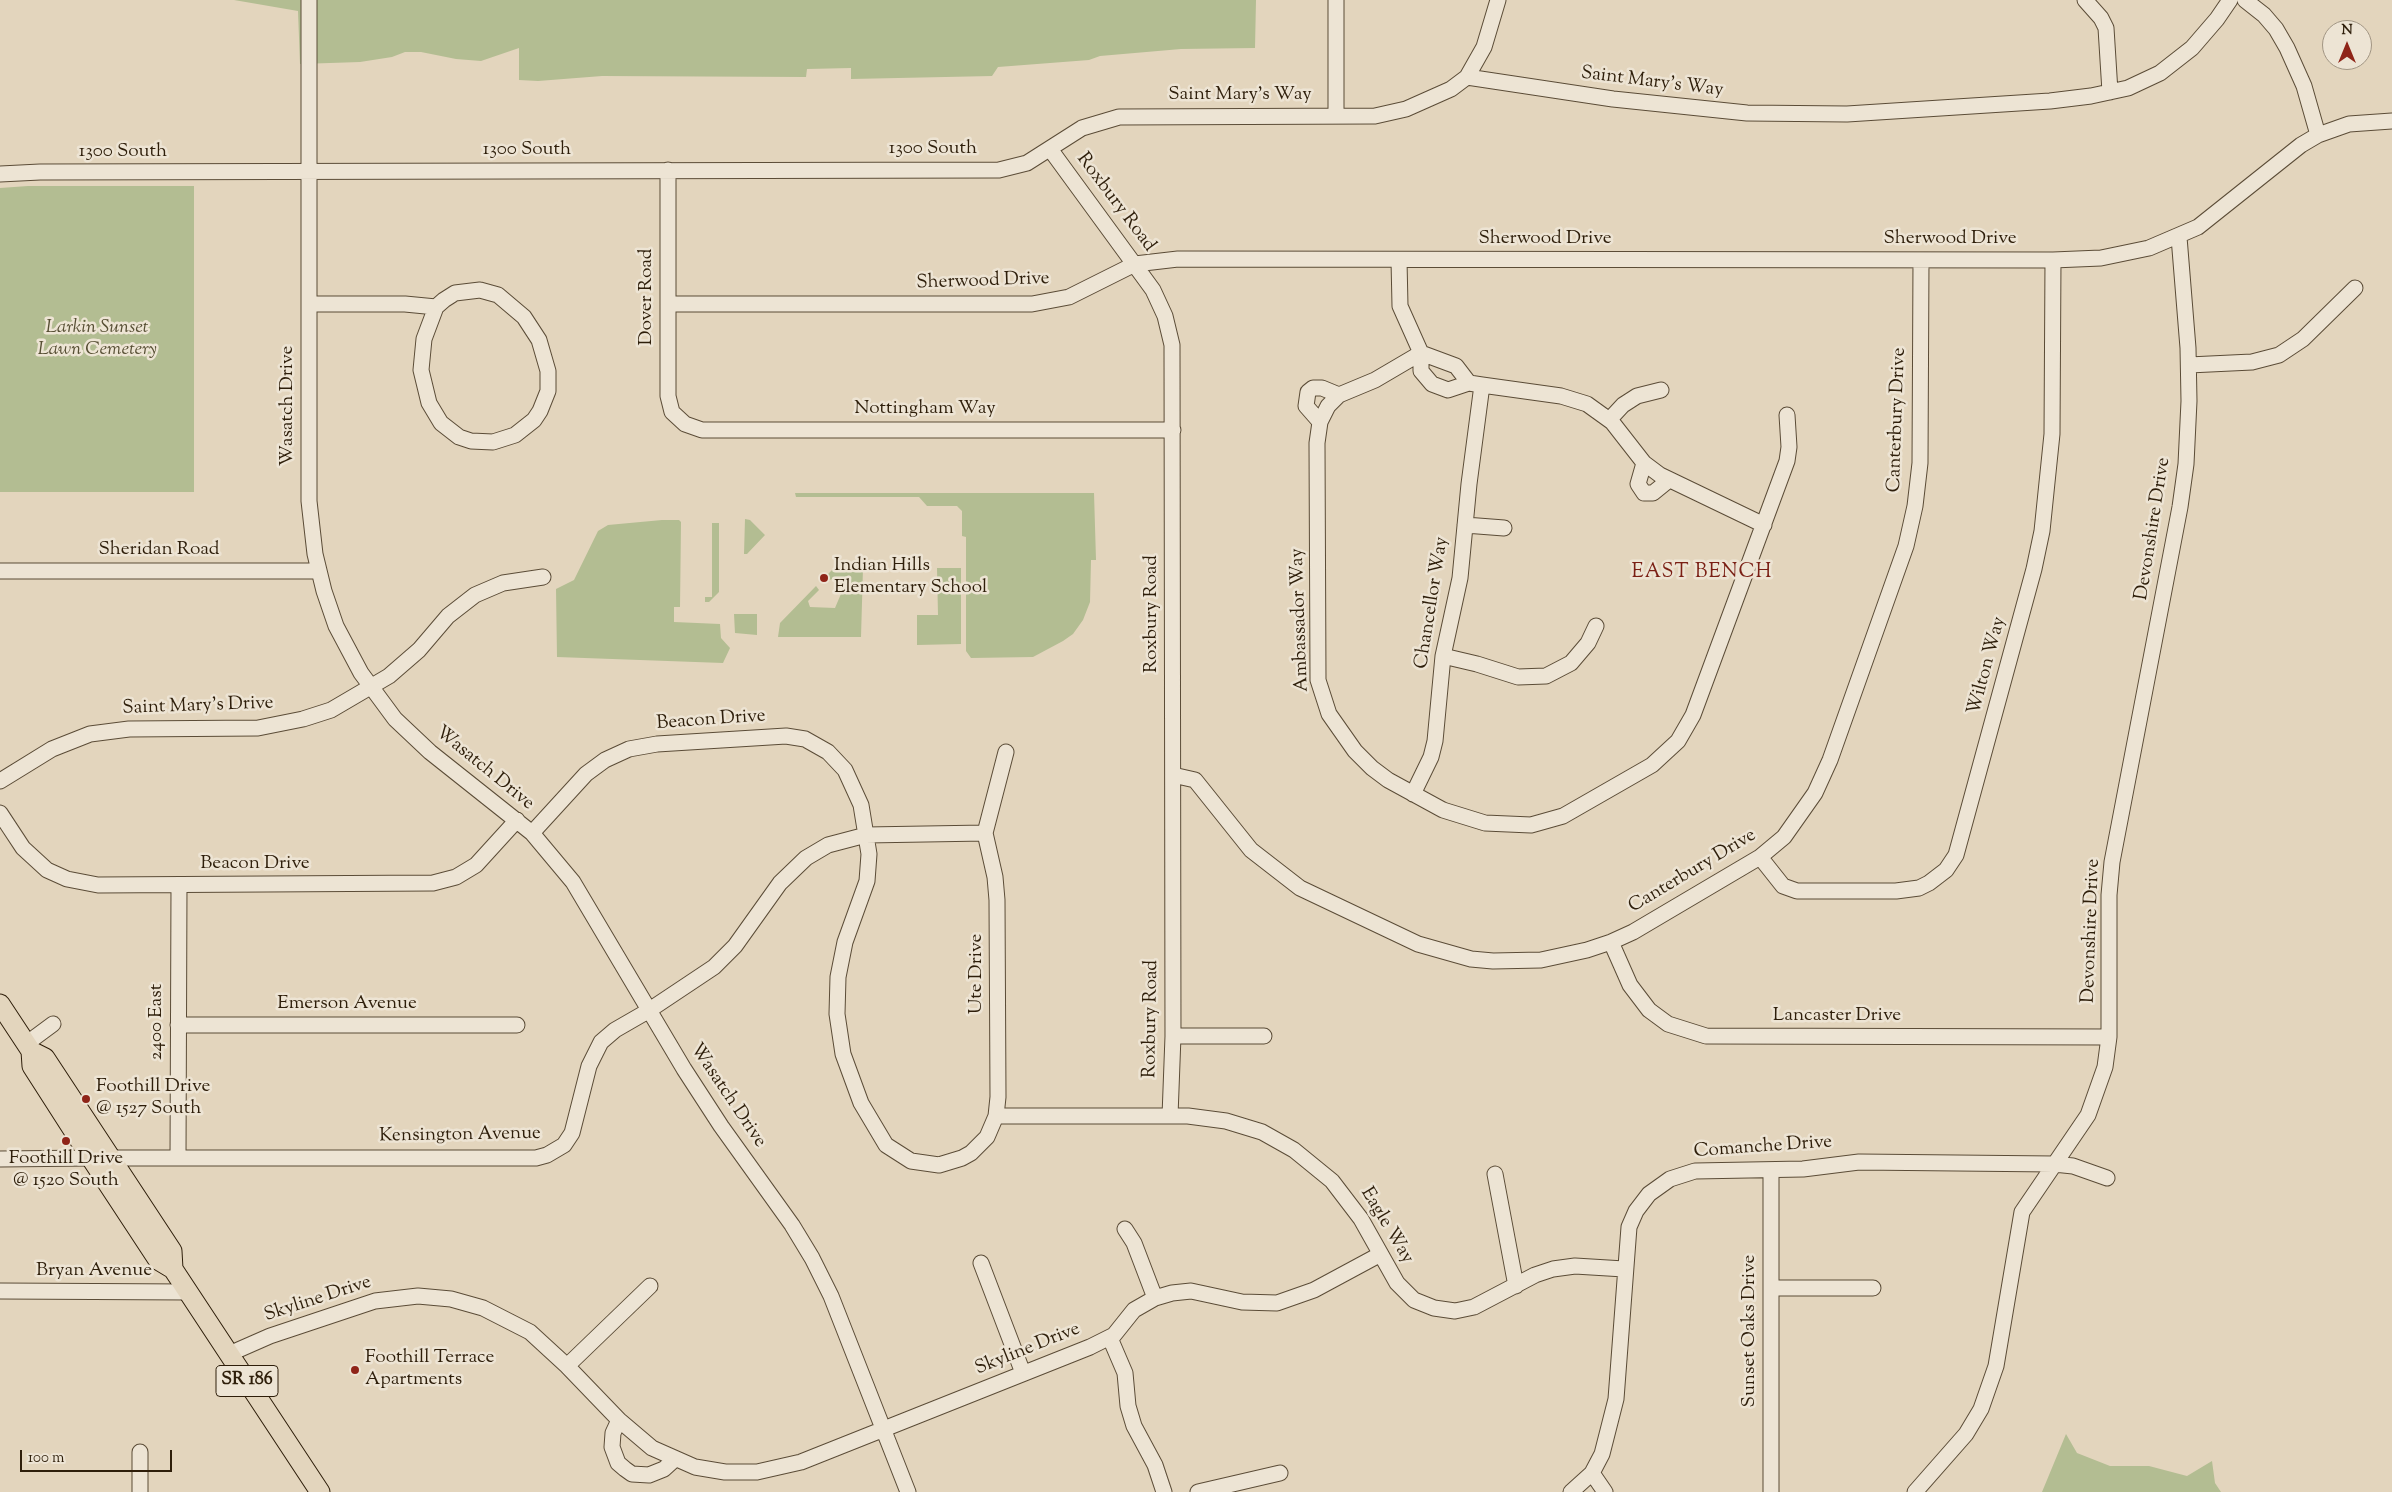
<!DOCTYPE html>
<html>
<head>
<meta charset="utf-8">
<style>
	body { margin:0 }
	#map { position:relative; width:2392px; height:1492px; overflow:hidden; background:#e3d5bd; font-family:"Sorts Mill Goudy",serif }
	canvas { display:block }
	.north { position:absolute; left:2322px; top:20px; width:50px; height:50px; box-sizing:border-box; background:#ede4d4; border:1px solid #a19583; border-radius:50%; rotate:0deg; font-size:14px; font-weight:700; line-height:20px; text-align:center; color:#2e1e0a }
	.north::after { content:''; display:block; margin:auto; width:18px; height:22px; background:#8f2418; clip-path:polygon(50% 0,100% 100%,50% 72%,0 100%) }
	.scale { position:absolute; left:20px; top:1450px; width:152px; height:22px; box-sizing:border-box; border:2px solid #2e1e0a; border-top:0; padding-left:6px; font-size:15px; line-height:18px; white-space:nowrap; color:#2e1e0a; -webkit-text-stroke:4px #ede4d4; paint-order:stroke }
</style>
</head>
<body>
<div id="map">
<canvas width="2392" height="1492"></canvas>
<div class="north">N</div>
<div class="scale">100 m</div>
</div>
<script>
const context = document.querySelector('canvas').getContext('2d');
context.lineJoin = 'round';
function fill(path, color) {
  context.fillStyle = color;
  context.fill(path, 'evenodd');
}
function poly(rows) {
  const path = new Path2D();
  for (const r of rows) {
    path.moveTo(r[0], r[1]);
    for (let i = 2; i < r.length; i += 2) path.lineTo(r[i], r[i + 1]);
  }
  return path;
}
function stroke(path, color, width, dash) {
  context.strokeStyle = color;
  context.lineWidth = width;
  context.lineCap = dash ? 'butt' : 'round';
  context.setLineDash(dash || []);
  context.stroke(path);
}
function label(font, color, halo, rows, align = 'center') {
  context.font = font + ' "Sorts Mill Goudy",serif';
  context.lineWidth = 5;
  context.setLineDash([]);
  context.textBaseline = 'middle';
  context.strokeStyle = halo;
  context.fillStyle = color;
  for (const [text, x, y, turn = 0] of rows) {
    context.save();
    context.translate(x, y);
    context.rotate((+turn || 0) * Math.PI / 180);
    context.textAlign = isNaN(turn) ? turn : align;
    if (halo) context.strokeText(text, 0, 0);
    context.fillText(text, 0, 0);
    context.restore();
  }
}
fill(poly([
	[234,0,1256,0,1255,48,1181,49,1100,56,1089,60,998,67,992,76,851,79,851,68,807,69,806,77,602,76,538,81,519,80,519,48,481,61,456,59,421,52,405,52,392,57,360,62,300,64,298,11],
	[28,186,194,186,194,492,0,492,0,188],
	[795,493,1094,493,1096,560,1091,560,1090,602,1083,620,1073,634,1063,641,1033,657,971,658,966,651,966,537,962,536,962,511,957,506,927,506,919,497,796,497],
	[745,519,750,520,765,535,747,554,744,554],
	[662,520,679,520,681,522,680,607,674,607,674,622,720,624,721,638,730,648,723,663,557,657,556,589,574,580,598,531,608,525],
	[712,523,719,523,719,592,709,602,705,602,705,597,712,597],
	[834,568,863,568,861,637,778,637,780,623,816,586,819,590,808,601,810,607,835,608,846,582,840,577,829,580,825,577],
	[937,568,961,568,961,644,917,645,917,615,938,615],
	[734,614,757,614,757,635,735,633],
	[2066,1434,2077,1453,2110,1466,2149,1466,2187,1476,2212,1461,2215,1483,2221,1492,2042,1492]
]), '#b3bd92');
const minor = poly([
	[309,0,309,501,315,554,324,591,336,626,361,673,395,719,430,752,532,833,573,882,684,1069,721,1126,792,1225,812,1258,831,1296,908,1492],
	[1336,0,1336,116],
	[2085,0,2101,18,2106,28,2110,92],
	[2245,0,2264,15,2276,29,2287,48,2304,86,2318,135],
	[1467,77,1613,99,1747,113,1847,114,2050,101,2091,96,2128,88,2160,73,2192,48,2217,19,2230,0],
	[1050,149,1153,290,1165,316,1172,345,1173,1036,1170,1116],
	[668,170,668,396,672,412,685,424,702,430,1173,430],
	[0,174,40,172,999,170,1027,163,1082,128,1119,117,1375,116,1406,109,1451,89,1467,77,1484,47,1498,0],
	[1399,260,1400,306,1421,353,1421,371,1432,384,1448,390,1469,383,1482,385,1561,396,1587,404,1612,422,1644,463,1660,475,1764,525],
	[480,290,498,295,524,317,539,340,548,371,548,391,540,411,534,420,515,435,493,442,471,441,459,437,441,423,429,403,421,370,424,339,436,307,444,300,455,293,480,290],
	[309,304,405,304,436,307],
	[668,304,1032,304,1069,297,1135,264,1178,259,2053,260,2101,258,2149,248,2198,227,2301,145,2318,135,2349,124,2392,121],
	[1421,353,1375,380,1339,395,1328,406,1320,422,1317,443,1318,680,1329,714,1355,751,1372,768,1388,780,1443,810,1485,823,1531,825,1563,816,1652,765,1678,741,1693,715,1787,461,1789,447,1787,415],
	[1421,353,1456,366,1469,383],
	[2189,365,2252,362,2279,355,2303,339,2355,288],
	[1610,419,1623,405,1637,396,1661,390],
	[1320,422,1306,406,1308,392,1313,388,1322,388,1339,395],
	[1644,463,1638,484,1644,493,1653,493,1669,480],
	[1465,525,1504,528],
	[0,571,319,571],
	[1443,656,1477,664,1518,677,1546,676,1571,663,1588,643,1596,626],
	[1173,775,1195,780,1251,850,1300,888,1418,944,1471,959,1493,961,1541,960,1587,950,1611,942,1633,932,1760,857,1784,837,1815,793,1830,760,1906,546,1915,506,1920,463,1921,260],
	[0,781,52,749,90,734,129,729,258,728,303,719,331,710,389,676,419,650,448,616,475,595,503,583,543,577],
	[1413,794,1431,757,1435,741,1443,656,1460,578,1469,484,1482,385],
	[0,813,23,848,47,870,67,879,98,885,433,883,456,877,476,865,517,820],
	[532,833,586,774,605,760,629,749,657,744,786,736,805,739,828,752,845,770,861,805,869,854,867,881,845,942,838,977,837,1014,843,1054,861,1103,886,1145,911,1161,939,1165,962,1158,971,1153,987,1137,996,1116,998,1097,997,900,995,877,985,833,1006,752],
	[1760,857,1783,886,1797,891,1896,891,1919,888,1929,883,1946,870,1956,855,2034,569,2042,531,2052,434,2053,260],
	[1611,942,1630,985,1649,1010,1668,1024,1706,1036,2109,1037],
	[178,1025,517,1025],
	[1173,1036,1264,1036],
	[26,1044,53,1024],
	[996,1116,1188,1116,1226,1121,1262,1132,1294,1150,1332,1181,1361,1219,1397,1283,1414,1300,1434,1308,1455,1311,1474,1307,1535,1275,1553,1269,1575,1266,1624,1269],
	[110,1158,536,1158,547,1155,564,1145,572,1133,589,1066,601,1042,615,1030,648,1011,714,967,735,946,780,883,806,858,828,845,866,835,985,833],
	[178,1158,179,885],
	[0,1159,91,1158],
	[1771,1170,1771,1492],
	[1495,1174,1516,1286],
	[1125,1229,1134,1243,1155,1298],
	[981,1263,1023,1373],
	[1771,1288,1873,1288],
	[0,1291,188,1292],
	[1110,1338,1125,1373,1128,1406,1134,1426,1155,1465,1164,1492],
	[229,1354,270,1336,375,1301,418,1296,451,1299,483,1308,530,1332,567,1366,619,1420,652,1448,695,1467,725,1472,757,1472,801,1462,1090,1347,1114,1335,1134,1310,1155,1298,1172,1293,1191,1291,1242,1302,1277,1303,1314,1290,1379,1255],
	[567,1366,650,1286],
	[619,1420,613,1433,612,1447,618,1463,625,1469,632,1474,649,1475,664,1469,675,1459],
	[1592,1473,1605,1492],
	[140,1492,140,1452],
	[1198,1492,1280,1473],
	[1571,1492,1592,1473,1602,1454,1616,1399,1629,1227,1636,1211,1649,1194,1670,1179,1695,1171,1803,1169,1859,1162,2054,1164,2073,1166,2107,1178],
	[1915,1492,1966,1434,1981,1409,1996,1366,2022,1212,2088,1115,2105,1067,2109,1037,2109,895,2112,862,2180,507,2186,464,2189,401,2188,348,2179,237]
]);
const major = poly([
	[0,1004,31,1051,45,1058,172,1251,173,1269],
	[31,1051,32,1066,91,1158,158,1260,173,1269,320,1492]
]);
stroke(minor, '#5b4c37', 17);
stroke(major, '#2e1e0a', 21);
stroke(minor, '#ede4d4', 15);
stroke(major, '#e3d5bd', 19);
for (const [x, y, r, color] of [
	[824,578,5,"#8f2418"],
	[86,1099,5,"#8f2418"],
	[66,1141,5,"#8f2418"],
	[355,1370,5,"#8f2418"]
]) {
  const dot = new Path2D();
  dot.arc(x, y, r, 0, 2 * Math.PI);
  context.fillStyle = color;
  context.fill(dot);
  stroke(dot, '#ede4d4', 2);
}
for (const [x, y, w] of [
	[247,1381,62]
]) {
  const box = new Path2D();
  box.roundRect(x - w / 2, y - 15.5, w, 31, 4);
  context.fillStyle = '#ede4d4';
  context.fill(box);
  stroke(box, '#2e1e0a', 1);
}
label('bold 18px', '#2e1e0a', null, [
	["SR 186",247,1381]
]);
label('19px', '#2e1e0a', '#ede4d4', [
	["Saint Mary's Way",1652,83,7],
	["Saint Mary's Way",1240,96],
	["1300 South",933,150],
	["1300 South",527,151],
	["1300 South",123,153],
	["Roxbury Road",1115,203,53],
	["Sherwood Drive",1545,240],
	["Sherwood Drive",1950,240],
	["Sherwood Drive",983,282,-2],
	["Dover Road",648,297,-90],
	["Wasatch Drive",289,406,-90],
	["Nottingham Way",925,410],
	["Canterbury Drive",1898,420,-88],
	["Devonshire Drive",2154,529,-81],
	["Sheridan Road",159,551],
	["Chancellor Way",1433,603,-81],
	["Roxbury Road",1153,614,-90],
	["Ambassador Way",1301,620,-92],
	["Wilton Way",1988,666,-75],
	["Saint Mary's Drive",198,707,-2],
	["Beacon Drive",711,721,-4],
	["Wasatch Drive",484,769,39],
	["Beacon Drive",255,865],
	["Canterbury Drive",1693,872,-31],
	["Devonshire Drive",2092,931,-88],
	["Ute Drive",978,974,-90],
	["Emerson Avenue",347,1005],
	["Lancaster Drive",1837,1017],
	["Roxbury Road",1152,1019,-89],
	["2400 East",158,1022,-90],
	["Wasatch Drive",727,1096,56],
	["Kensington Avenue",460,1136,-1],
	["Comanche Drive",1763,1148,-4],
	["Eagle Way",1386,1226,59],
	["Bryan Avenue",94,1272],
	["Skyline Drive",318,1300,-18],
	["Sunset Oaks Drive",1751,1331,-90],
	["Skyline Drive",1028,1350,-22]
]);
label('italic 19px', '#564e33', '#ede4d4', [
	["Larkin Sunset",97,329],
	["Lawn Cemetery",97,351]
]);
label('19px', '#2e1e0a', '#ede4d4', [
	["Indian Hills",834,567],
	["Elementary School",834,589],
	["Foothill Drive",96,1088],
	["@ 1527 South",96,1110],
	["Foothill Drive",66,1160,"center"],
	["@ 1520 South",66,1182,"center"],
	["Foothill Terrace",365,1359],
	["Apartments",365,1381]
], 'left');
context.letterSpacing = '1px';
label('20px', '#7a1f14', '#ede4d4', [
	["EAST BENCH",1702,574]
]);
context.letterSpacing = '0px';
</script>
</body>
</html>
